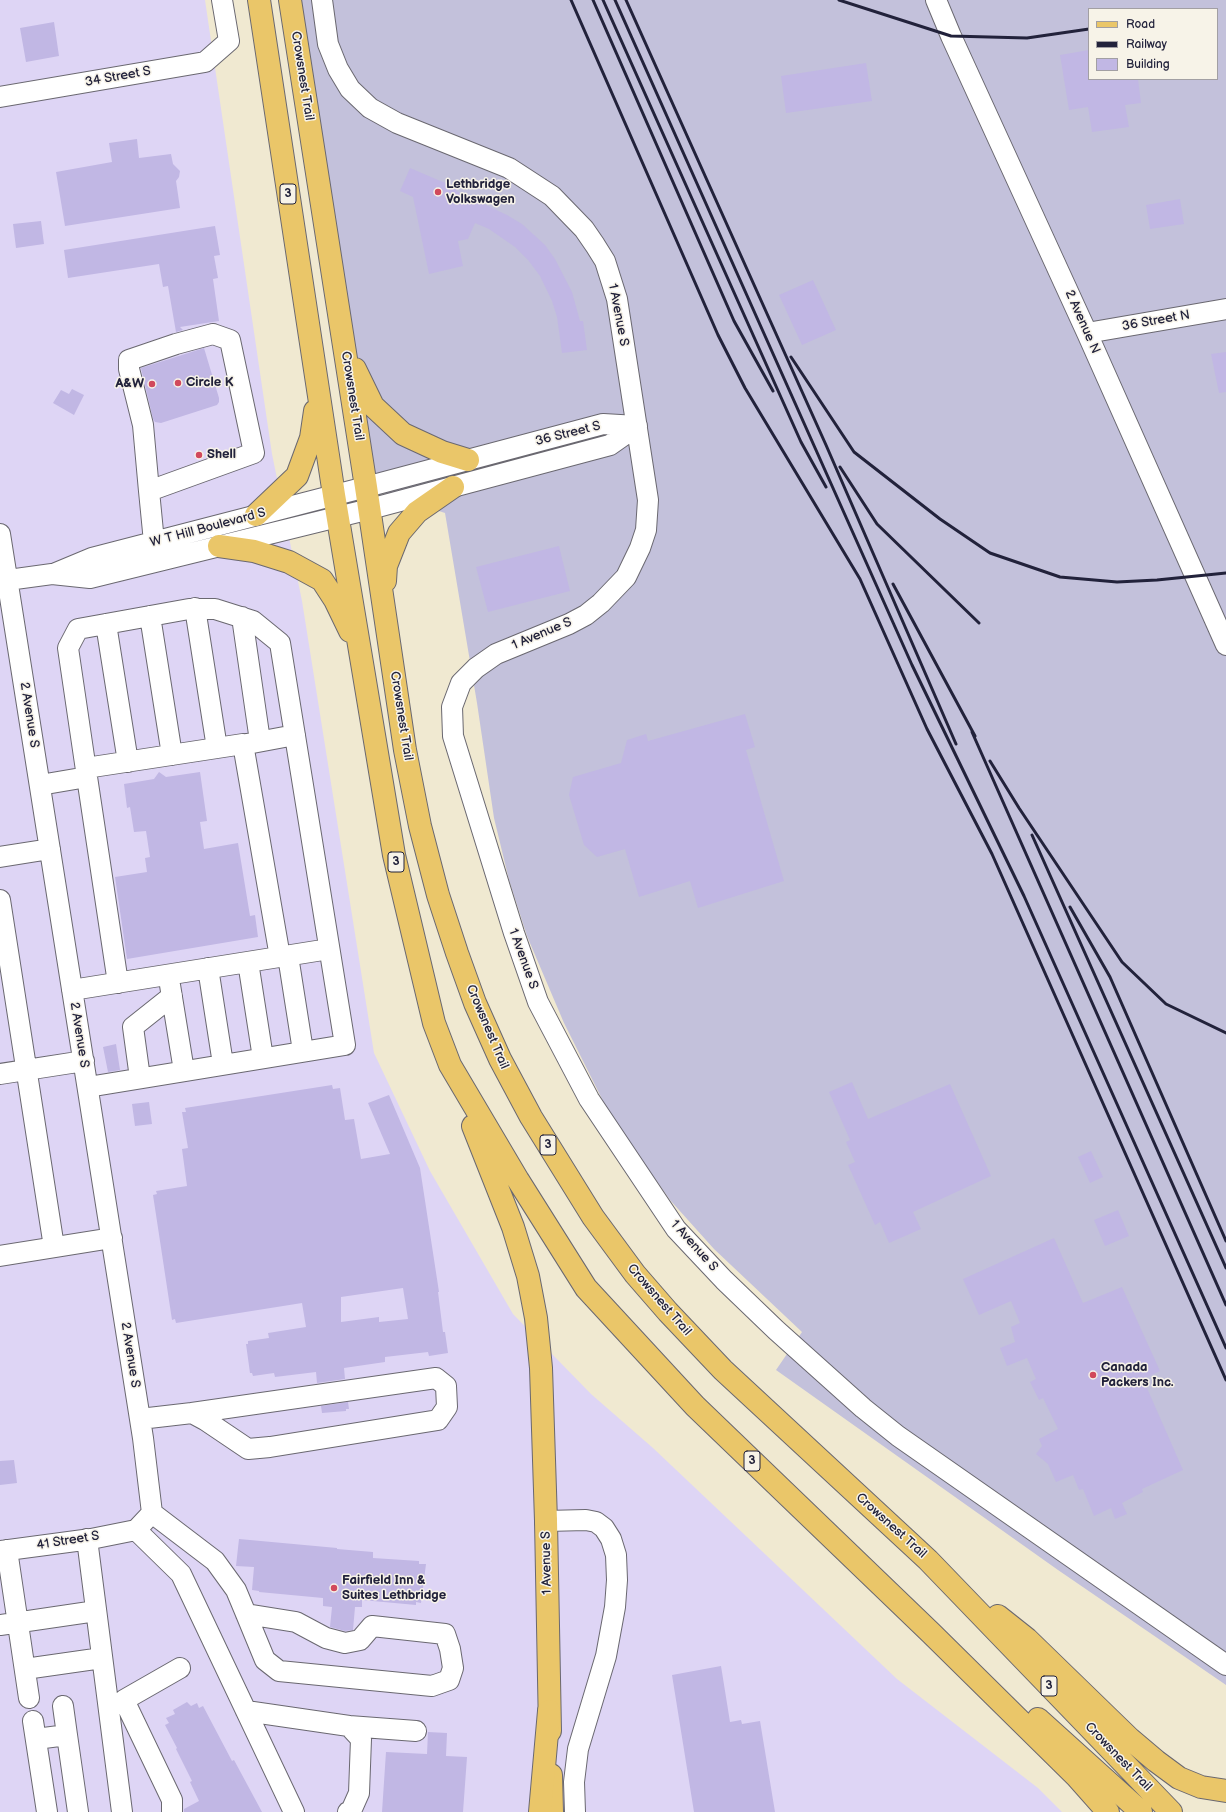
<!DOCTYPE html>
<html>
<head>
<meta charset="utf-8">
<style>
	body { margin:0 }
	#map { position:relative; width:1226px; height:1812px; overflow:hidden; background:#f0e9d1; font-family:"Balsamiq Sans",sans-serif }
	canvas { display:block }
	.legend { position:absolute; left:1088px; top:8px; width:130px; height:72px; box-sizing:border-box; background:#f7f3e8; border:1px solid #a29fa3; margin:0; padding:5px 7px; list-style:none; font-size:12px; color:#22223b }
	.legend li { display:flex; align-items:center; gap:8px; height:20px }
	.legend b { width:20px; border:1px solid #a29fa3 }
</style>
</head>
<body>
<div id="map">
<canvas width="1226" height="1812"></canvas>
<ul class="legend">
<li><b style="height:5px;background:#eac669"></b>Road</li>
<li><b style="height:5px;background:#22223b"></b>Railway</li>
<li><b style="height:11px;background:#c1b7e4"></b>Building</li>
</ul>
</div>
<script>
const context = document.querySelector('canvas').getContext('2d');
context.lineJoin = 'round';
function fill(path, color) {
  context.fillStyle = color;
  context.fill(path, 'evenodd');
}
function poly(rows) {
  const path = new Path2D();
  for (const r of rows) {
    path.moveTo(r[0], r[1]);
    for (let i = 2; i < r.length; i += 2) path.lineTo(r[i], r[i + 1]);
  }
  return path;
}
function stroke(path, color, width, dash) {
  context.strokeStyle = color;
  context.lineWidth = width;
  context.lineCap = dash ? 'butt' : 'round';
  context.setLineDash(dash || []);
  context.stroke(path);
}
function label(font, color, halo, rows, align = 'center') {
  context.font = font + ' "Balsamiq Sans",sans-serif';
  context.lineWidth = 3;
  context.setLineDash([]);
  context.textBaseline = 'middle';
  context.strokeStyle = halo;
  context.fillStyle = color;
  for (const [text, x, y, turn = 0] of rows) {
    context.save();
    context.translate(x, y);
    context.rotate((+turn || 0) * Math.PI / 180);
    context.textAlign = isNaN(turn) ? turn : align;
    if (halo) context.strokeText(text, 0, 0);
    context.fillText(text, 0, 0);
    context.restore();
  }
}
fill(poly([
	[0,0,205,0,272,454,302,601,374,1053,430,1171,513,1314,591,1394,653,1448,897,1679,1038,1788,1062,1812,0,1812]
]), '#ded5f5');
fill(poly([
	[290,0,1226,0,1226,1685,1058,1570,776,1370,802,1332,714,1249,670,1200,609,1113,564,1023,527,936,509,880,494,818,477,703,445,513,366,487],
	[1089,9,1217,9,1217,79,1089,79]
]), '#c3c1db');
fill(poly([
	[54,22,59,56,26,62,20,28],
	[1089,50,1089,79,1138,79,1141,103,1125,105,1129,127,1092,132,1088,107,1069,110,1060,55],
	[866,63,872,101,786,113,781,76],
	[137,139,139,158,171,154,173,164,180,171,179,177,176,181,180,208,65,226,56,172,112,162,109,143],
	[410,168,457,188,456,191,507,215,522,224,545,245,555,259,572,292,580,321,583,321,587,350,562,353,557,317,552,301,540,276,528,260,515,247,489,229,475,223,468,239,458,241,463,266,429,274,413,197,400,191],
	[1180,199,1184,224,1150,229,1146,205],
	[41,221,44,244,16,248,13,224],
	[215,226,220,255,214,256,218,278,213,279,219,321,180,327,183,330,176,332,168,286,163,287,159,264,68,278,64,250],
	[813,280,836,330,802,345,779,295],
	[204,348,219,398,219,402,217,405,161,423,155,422,153,419,141,368],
	[1226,352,1226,392,1219,393,1211,354],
	[72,389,84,395,74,415,53,403,61,390,69,394],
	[559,546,570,591,488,612,476,567],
	[745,714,755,747,746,750,784,881,698,908,690,881,639,897,625,849,597,857,584,845,569,795,573,777,621,763,627,740,646,734,648,741],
	[159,772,166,777,200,772,207,821,200,822,204,849,238,843,250,916,255,915,258,937,127,959,115,877,147,872,145,858,150,857,146,831,134,832,130,807,127,808,124,784,154,779],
	[116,1044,120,1070,108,1072,103,1047],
	[852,1082,868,1119,950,1084,991,1176,913,1212,921,1229,889,1243,880,1222,875,1225,848,1165,855,1162,846,1142,850,1140,829,1092],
	[332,1085,333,1089,340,1088,345,1120,354,1119,361,1159,390,1154,368,1103,389,1095,420,1168,439,1292,438,1292,443,1332,445,1332,448,1353,429,1356,428,1352,385,1357,385,1362,344,1368,345,1379,317,1383,316,1372,275,1377,274,1373,253,1376,252,1373,250,1373,246,1344,248,1344,248,1341,269,1338,268,1333,306,1327,302,1303,176,1323,175,1319,172,1320,153,1195,157,1194,156,1191,187,1186,182,1149,188,1148,182,1112,186,1112,185,1108],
	[403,1288,408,1319,379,1322,379,1317,341,1322,341,1297],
	[149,1102,152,1124,135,1126,132,1104],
	[1091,1151,1103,1177,1090,1183,1078,1157],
	[1118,1210,1129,1236,1105,1246,1094,1220],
	[1054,1238,1083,1303,1122,1287,1160,1371,1143,1379,1183,1470,1142,1489,1143,1492,1122,1503,1127,1514,1115,1519,1111,1508,1094,1516,1083,1489,1079,1490,1073,1475,1056,1482,1048,1464,1036,1454,1042,1446,1039,1439,1058,1429,1043,1398,1039,1400,1030,1382,1036,1379,1027,1358,1007,1366,1000,1348,1015,1342,1011,1327,1020,1323,1011,1301,979,1315,963,1279],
	[348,1402,349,1409,346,1409,346,1411,322,1413,321,1406],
	[14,1460,17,1483,0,1485,0,1461],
	[239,1539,337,1548,337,1549,373,1552,373,1558,419,1561,419,1564,426,1564,421,1603,416,1602,416,1605,362,1600,362,1607,355,1607,353,1630,345,1631,330,1627,332,1607,323,1606,323,1598,259,1592,259,1591,252,1590,254,1567,236,1566],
	[721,1666,730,1722,741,1720,742,1724,760,1721,775,1812,694,1812,672,1675],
	[187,1702,191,1706,197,1703,199,1708,203,1706,232,1761,234,1760,262,1812,184,1812,184,1809,199,1801,190,1782,192,1781,176,1749,177,1748,165,1725,169,1723,166,1718,175,1714,173,1710],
	[428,1732,447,1733,446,1756,467,1757,463,1812,382,1812,386,1752,427,1754]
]), '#c1b7e4');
const minor = poly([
	[322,0,328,44,338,69,350,89,370,108,397,123,509,168,552,196,584,229,595,245,605,261,617,299,648,500,646,530,640,548,626,577,601,603,586,615,569,624,496,654,476,668,461,683,452,707,453,736,514,933,538,1002,589,1099,676,1229,724,1280,776,1330,863,1408,898,1436,1226,1665],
	[936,0,951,36,1087,333,1226,645],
	[0,97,205,62,229,41,222,0],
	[1087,333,1226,309],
	[213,334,230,340,254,453,149,491,143,425,129,369,129,360,176,344,213,334],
	[149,491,154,542],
	[0,534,143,1438,152,1513,136,1530],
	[56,573,92,558,366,487,603,424,637,426],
	[0,581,52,574,90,578,370,509,610,445,637,426],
	[195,608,217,748],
	[150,616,172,755],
	[242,617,260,741],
	[106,624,128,762],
	[247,744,295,735],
	[86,768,243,744,280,957],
	[87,777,118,983],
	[40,785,87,777,68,648,78,629,189,609,215,609,253,621,280,643,345,1045,88,1087],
	[0,857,50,849],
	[0,900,54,1247],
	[288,956,303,1051],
	[248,962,263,1058],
	[208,968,223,1064],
	[170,985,184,1071],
	[72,990,329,949],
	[0,1074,84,1061],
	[140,1078,133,1027,172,996],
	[0,1256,112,1238],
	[140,1419,192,1413,205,1420,248,1449,270,1447,438,1420,447,1407,446,1386,436,1378,192,1413],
	[152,1513,215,1561,236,1590,246,1614,265,1660,279,1671,432,1686,449,1680,453,1668,450,1649,445,1634,372,1626,360,1640,345,1643,326,1638,296,1622,246,1614],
	[546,1521,586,1520,596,1522,604,1528,611,1539,616,1555,617,1580,615,1607,606,1656,578,1749,574,1782,575,1812],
	[136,1530,181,1574,294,1812],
	[87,1539,122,1812],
	[7,1550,29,1698],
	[0,1551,91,1539,136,1530],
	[0,1625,96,1611],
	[25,1669,102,1658],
	[63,1706,67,1735],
	[246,1711,349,1726,361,1739,359,1793,351,1811,348,1812],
	[33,1721,47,1812],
	[349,1726,416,1731],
	[36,1739,67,1735,78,1812],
	[172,1812,172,1800,124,1700,180,1668]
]);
const major = poly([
	[546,1521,550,1731],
	[551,1775,552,1812]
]);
const highway = poly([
	[259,0,334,495,394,855,434,1023,450,1065,518,1180,586,1288,695,1406,931,1633,1077,1777,1108,1812],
	[290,0,366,487,405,750,420,826,438,895,457,953,475,1003,500,1059,531,1117,593,1217,635,1274,668,1312,723,1370,928,1560,1171,1812],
	[355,369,373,406,403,434,442,452,468,460],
	[256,515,297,476,311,438,315,411],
	[219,546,254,551,289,562,322,580,335,600,350,631],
	[385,581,386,566,399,533,417,512,453,487],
	[473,1126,513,1227,528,1276,536,1318,541,1368,546,1521],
	[998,1616,1027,1639,1130,1739,1156,1761,1179,1778,1201,1787,1226,1791],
	[1038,1719,1141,1812],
	[540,1812,549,1711]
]);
stroke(minor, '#6a6870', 22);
stroke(major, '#6a6870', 24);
stroke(highway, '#6a6870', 24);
stroke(minor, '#fff', 20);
stroke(major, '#eac669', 22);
stroke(highway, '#eac669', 22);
stroke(poly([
	[571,0,718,335,745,388,860,579,927,729,992,854,1226,1380],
	[593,0,734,321,773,391],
	[603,0,801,442,826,487],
	[615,0,912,665,1024,896,1226,1348],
	[626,0,826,445,956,744],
	[839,0,951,36,1027,38,1089,29],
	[791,357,854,452,940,519,990,553,1060,577,1117,582,1157,580,1226,573],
	[840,467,877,524,979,623],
	[893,584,975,736],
	[972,732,1226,1305],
	[990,761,1019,808,1122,962,1166,1004,1226,1033],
	[1032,835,1226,1268],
	[1070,907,1110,977,1226,1241]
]), '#22223b', 3);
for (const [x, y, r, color] of [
	[438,192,4,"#d1495b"],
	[178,383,4,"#d1495b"],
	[152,384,4,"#d1495b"],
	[199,455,4,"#d1495b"],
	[1093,1375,4,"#d1495b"],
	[334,1588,4,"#d1495b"]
]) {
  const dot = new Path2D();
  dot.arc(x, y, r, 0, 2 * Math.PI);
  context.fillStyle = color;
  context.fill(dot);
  stroke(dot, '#f7f3e8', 1.5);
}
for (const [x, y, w] of [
	[288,194,16],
	[396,862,16],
	[548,1145,16],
	[752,1461,16],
	[1049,1686,16]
]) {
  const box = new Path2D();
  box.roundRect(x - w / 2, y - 10, w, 20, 3);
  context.fillStyle = '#f7f3e8';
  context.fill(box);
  stroke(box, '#22223b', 1);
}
label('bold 12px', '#22223b', null, [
	["3",288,194],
	["3",396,862],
	["3",548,1145],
	["3",752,1461],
	["3",1049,1686]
]);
label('13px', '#22223b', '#f7f3e8', [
	["Crowsnest Trail",302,76,81],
	["34 Street S",118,77,-10],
	["1 Avenue S",618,315,79],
	["36 Street N",1156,321,-10],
	["2 Avenue N",1082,322,66],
	["Crowsnest Trail",352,396,81],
	["36 Street S",568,434,-14],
	["W T Hill Boulevard S",208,528,-15],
	["1 Avenue S",542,634,-23],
	["2 Avenue S",29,715,81],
	["Crowsnest Trail",401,716,81],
	["1 Avenue S",523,959,70],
	["Crowsnest Trail",487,1027,67],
	["2 Avenue S",79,1035,81],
	["1 Avenue S",694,1246,48],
	["Crowsnest Trail",659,1300,49],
	["2 Avenue S",130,1355,81],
	["Crowsnest Trail",891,1526,42],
	["41 Street S",68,1541,-9],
	["1 Avenue S",547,1563,-91],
	["Crowsnest Trail",1118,1757,46]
]);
label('bold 13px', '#22223b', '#f7f3e8', [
	["Lethbridge",446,185],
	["Volkswagen",446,200],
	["Circle K",186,383],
	["A&W",144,384,"right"],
	["Shell",207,455],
	["Canada",1101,1368],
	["Packers Inc.",1101,1383],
	["Fairfield Inn &",342,1581],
	["Suites Lethbridge",342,1596]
], 'left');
</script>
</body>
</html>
